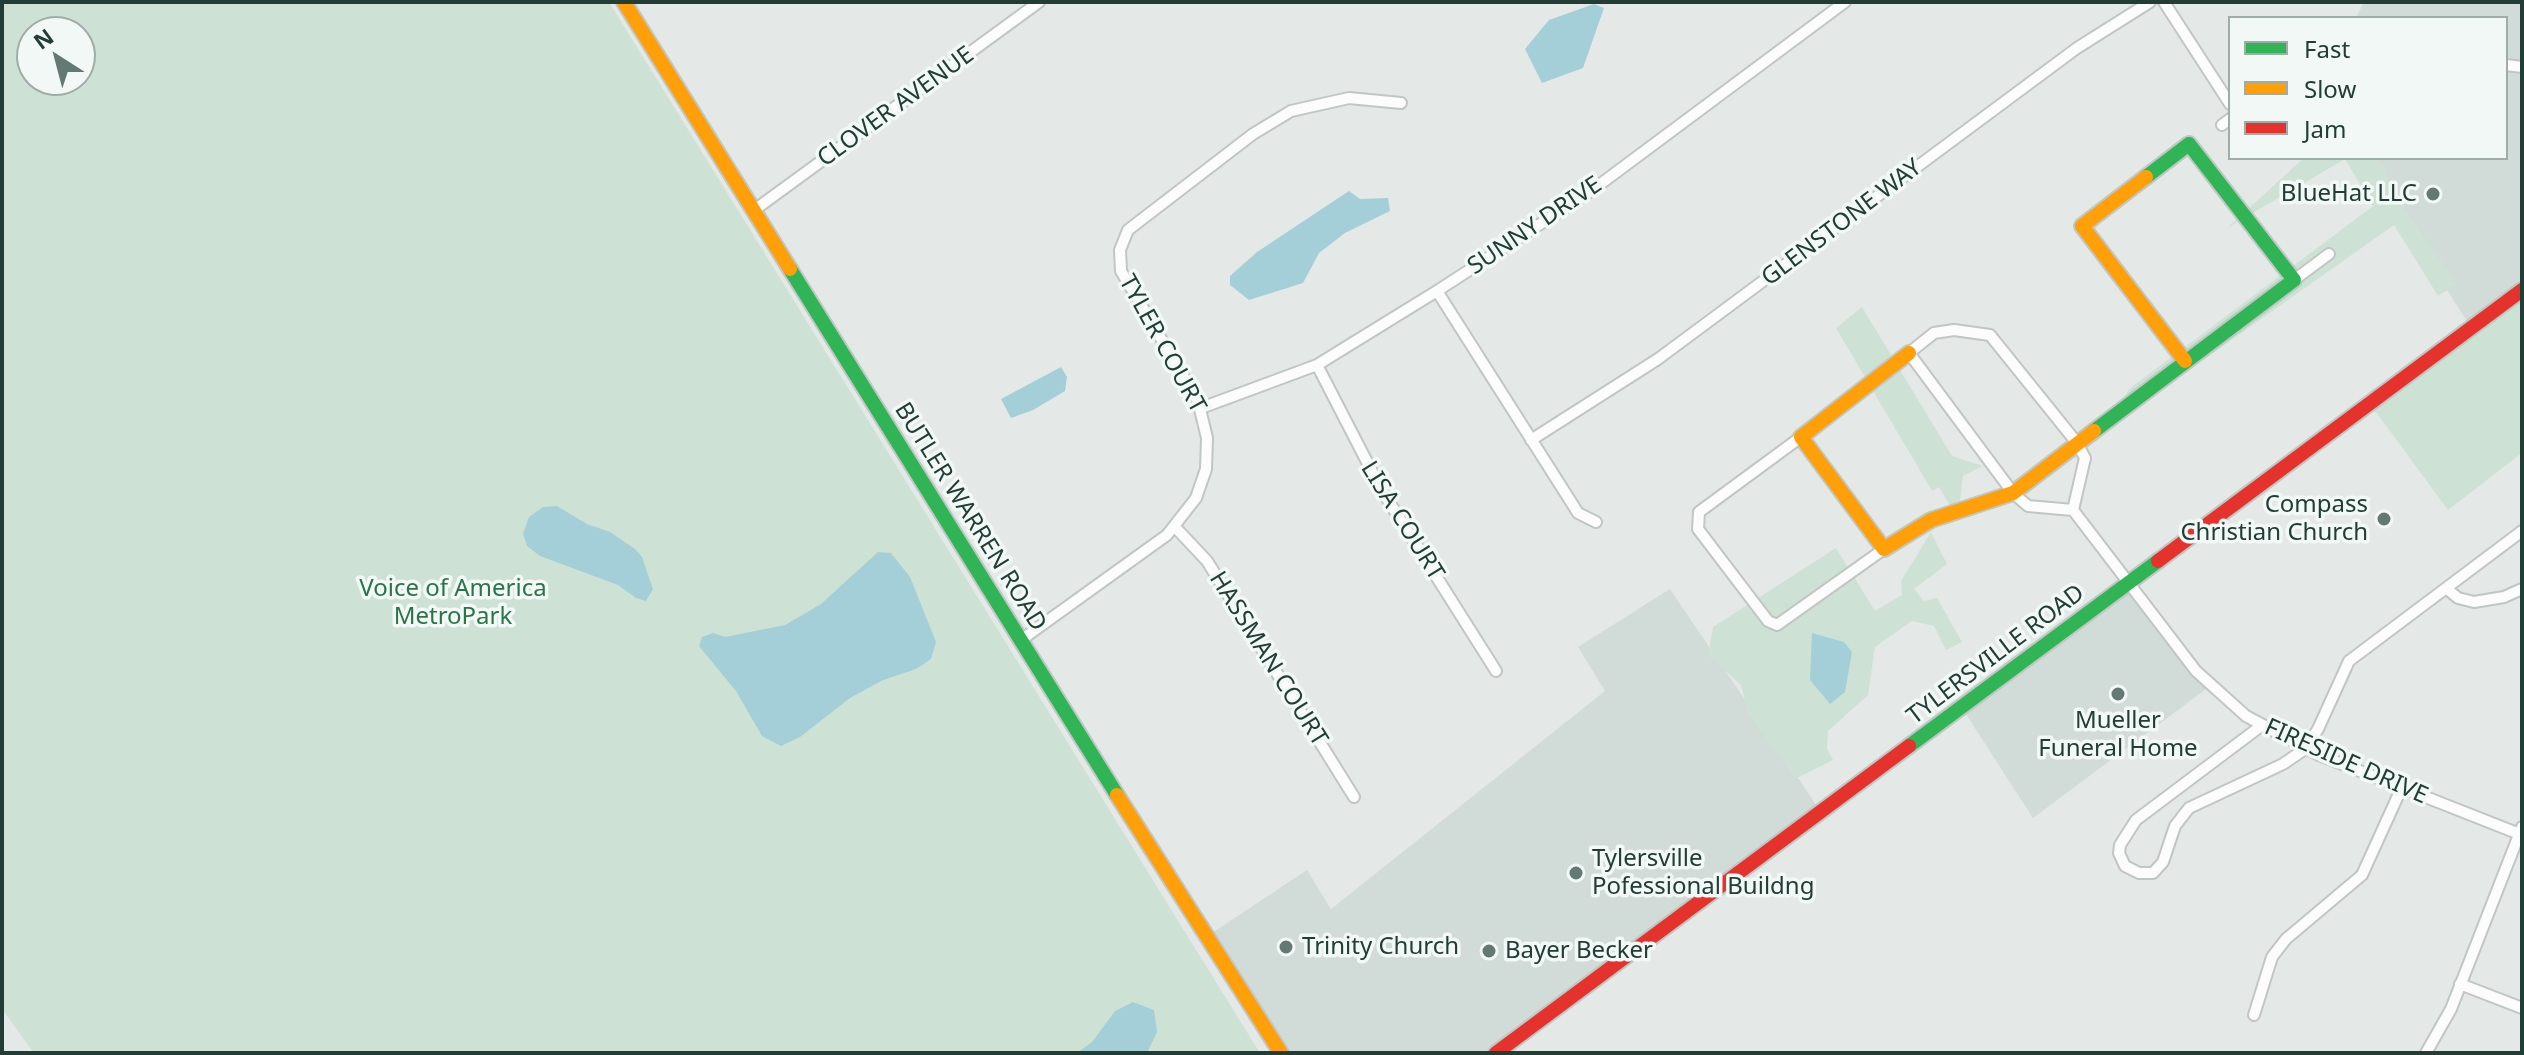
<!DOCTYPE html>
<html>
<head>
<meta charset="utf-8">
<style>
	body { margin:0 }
	#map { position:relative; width:2524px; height:1055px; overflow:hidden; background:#e4e9e7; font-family:"Noto Sans",sans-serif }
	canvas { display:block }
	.frame { position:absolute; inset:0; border:4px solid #213d36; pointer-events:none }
	.legend { position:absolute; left:2228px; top:16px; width:280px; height:144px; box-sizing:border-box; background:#f2f8f5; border:2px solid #9eada9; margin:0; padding:10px 14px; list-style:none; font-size:24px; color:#213d36 }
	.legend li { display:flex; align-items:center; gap:16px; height:40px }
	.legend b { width:40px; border:2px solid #9eada9 }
	.north { position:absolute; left:16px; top:16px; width:80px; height:80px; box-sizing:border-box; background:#f2f8f5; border:2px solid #9eada9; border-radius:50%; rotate:324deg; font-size:22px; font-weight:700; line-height:32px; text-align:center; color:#213d36 }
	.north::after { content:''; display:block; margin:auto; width:28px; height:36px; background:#657974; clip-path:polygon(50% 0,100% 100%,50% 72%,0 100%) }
</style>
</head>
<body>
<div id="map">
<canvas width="2524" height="1055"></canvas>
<div class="frame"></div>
<ul class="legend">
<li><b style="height:10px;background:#30b455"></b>Fast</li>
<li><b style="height:10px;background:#ff9f0a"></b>Slow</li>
<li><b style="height:10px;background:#e5322d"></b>Jam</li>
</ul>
<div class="north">N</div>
</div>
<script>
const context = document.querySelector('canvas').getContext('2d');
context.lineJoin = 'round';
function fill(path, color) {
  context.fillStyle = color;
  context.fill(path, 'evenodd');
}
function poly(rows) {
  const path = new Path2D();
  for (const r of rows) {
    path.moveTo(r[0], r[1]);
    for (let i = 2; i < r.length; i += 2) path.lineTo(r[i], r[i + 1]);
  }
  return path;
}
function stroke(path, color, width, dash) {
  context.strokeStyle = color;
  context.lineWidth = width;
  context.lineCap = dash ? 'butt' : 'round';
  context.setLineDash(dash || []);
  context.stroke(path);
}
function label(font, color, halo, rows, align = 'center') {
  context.font = font + ' "Noto Sans",sans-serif';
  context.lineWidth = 7;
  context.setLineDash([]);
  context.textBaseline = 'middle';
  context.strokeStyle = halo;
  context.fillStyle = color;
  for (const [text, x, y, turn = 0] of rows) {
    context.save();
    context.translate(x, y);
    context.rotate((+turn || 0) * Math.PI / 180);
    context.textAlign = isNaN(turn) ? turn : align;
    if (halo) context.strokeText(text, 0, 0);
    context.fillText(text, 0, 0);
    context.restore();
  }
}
fill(poly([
	[2364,2,2522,2,2522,290,2472,329,2363,158,2506,158,2506,18,2356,18],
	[2129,584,2210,686,2033,818,1962,708],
	[1670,589,1821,812,1496,1053,1281,1053,1206,937,1307,870,1331,909,1605,691,1578,647]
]), '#d1dbd7');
fill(poly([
	[2,2,609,2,1260,1053,34,1053,2,1009],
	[32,32,80,32,80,80,32,80],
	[2304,158,2376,158,2385,167,2391,189,2457,284,2438,296,2394,225,2141,404,2119,407,2129,389,2373,206,2345,159,2227,228],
	[2522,290,2522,453,2448,510,2370,404],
	[1862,307,1952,456,1983,466,1963,476,1960,502,1950,506,1939,487,1932,491,1836,328],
	[1931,532,1947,564,1914,589,1924,601,1937,598,1962,642,1946,650,1934,626,1912,621,1875,647,1868,695,1828,731,1827,748,1833,760,1795,779,1748,713,1741,685,1708,655,1713,627,1836,548,1875,611,1902,595,1901,581]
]), '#cde2d4');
fill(poly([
	[1594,4,1604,8,1583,68,1542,83,1525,49,1549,20],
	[1349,191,1360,199,1388,198,1390,211,1345,233,1319,253,1303,283,1249,300,1230,285,1230,276,1257,252],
	[1061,367,1067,377,1065,391,1033,410,1011,418,1001,399],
	[557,506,587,524,610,532,635,549,642,557,653,589,646,601,636,598,618,585,540,556,527,546,523,534,529,517,543,507],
	[878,552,891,553,910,577,936,642,931,659,916,669,883,680,850,698,800,737,781,746,762,736,736,691,699,646,702,637,713,633,725,637,785,625,821,604],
	[1812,633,1844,642,1852,652,1845,692,1830,704,1810,680],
	[1133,1002,1154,1010,1157,1032,1147,1053,1077,1053,1092,1042,1115,1011]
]), '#a4cfd8');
const street = poly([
	[2164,2,2230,104],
	[2506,65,2522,67],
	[2222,125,2230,119],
	[753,211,1039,2],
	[2294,280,2329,254],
	[1437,291,1578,513,1596,522],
	[1317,365,1381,489,1496,671],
	[1201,408,1317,365,1437,291,1591,191,1845,2],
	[1801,437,1699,512,1698,529,1768,621,1777,625,1884,549],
	[1531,440,1658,359,2077,48,2150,2],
	[2073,510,2085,458,2077,443,1990,335,1954,330,1934,333,1909,353,2013,493,2028,506,2073,510,2196,671,2246,716,2319,755,2522,835],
	[1175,527,1207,561,1354,797],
	[2447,589,2458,598,2474,602,2504,597,2522,589],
	[1021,640,1167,535,1196,498,1206,469,1207,438,1198,401,1121,271,1120,250,1128,230,1253,134,1291,111,1349,98,1401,103],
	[2261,726,2136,820,2120,845,2119,853,2125,866,2139,873,2153,873,2163,862,2175,826,2189,808,2283,764,2305,749,2318,729,2349,661,2522,531],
	[2460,984,2522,1008],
	[2254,1015,2272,957,2286,939,2362,875,2402,787],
	[2426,1053,2451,1009,2522,827]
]);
const fast = poly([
	[790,269,1117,795],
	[2094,431,2294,280,2189,144,2146,177],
	[1909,746,2158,561]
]);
const slow = poly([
	[624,2,790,269],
	[2146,177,2082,226,2185,361],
	[1909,353,1801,437,1884,549,1931,520,2013,493,2094,431],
	[1117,795,1281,1053]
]);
const jam = poly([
	[2158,561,2522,290],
	[1496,1053,1909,746]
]);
stroke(street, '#c1c6c4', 14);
stroke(fast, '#bfc7c4', 18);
stroke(slow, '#bfc7c4', 18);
stroke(jam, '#bfc7c4', 18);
stroke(street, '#fbfcfb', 10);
stroke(fast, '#30b455', 14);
stroke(slow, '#ff9f0a', 14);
stroke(jam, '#e5322d', 14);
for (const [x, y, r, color] of [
	[2433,194,8,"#657974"],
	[2384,519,8,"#657974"],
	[2118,694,8,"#657974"],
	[1576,873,8,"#657974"],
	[1286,947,8,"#657974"],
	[1489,951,8,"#657974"]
]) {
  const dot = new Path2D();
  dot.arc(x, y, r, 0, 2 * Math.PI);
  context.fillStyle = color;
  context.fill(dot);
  stroke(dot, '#f2f8f5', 3);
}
label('24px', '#213d36', '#f2f8f5', [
	["CLOVER AVENUE",896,107,-36],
	["GLENSTONE WAY",1842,223,-37],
	["SUNNY DRIVE",1535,226,-34],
	["TYLER COURT",1162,344,61],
	["BUTLER WARREN ROAD",970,517,58],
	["LISA COURT",1402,521,58],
	["TYLERSVILLE ROAD",1996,655,-37],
	["HASSMAN COURT",1268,659,58],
	["FIRESIDE DRIVE",2346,762,24]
]);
label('24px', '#213d36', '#f2f8f5', [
	["BlueHat LLC",2417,194,"right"],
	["Compass",2368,505,"right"],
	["Christian Church",2368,533,"right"],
	["Mueller",2118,721,"center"],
	["Funeral Home",2118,749,"center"],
	["Tylersville",1592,859],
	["Pofessional Buildng",1592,887],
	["Trinity Church",1302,947],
	["Bayer Becker",1505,951]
], 'left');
label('24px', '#2b7449', '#f2f8f5', [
	["Voice of America",453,589],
	["MetroPark",453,617]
]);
</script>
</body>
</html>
